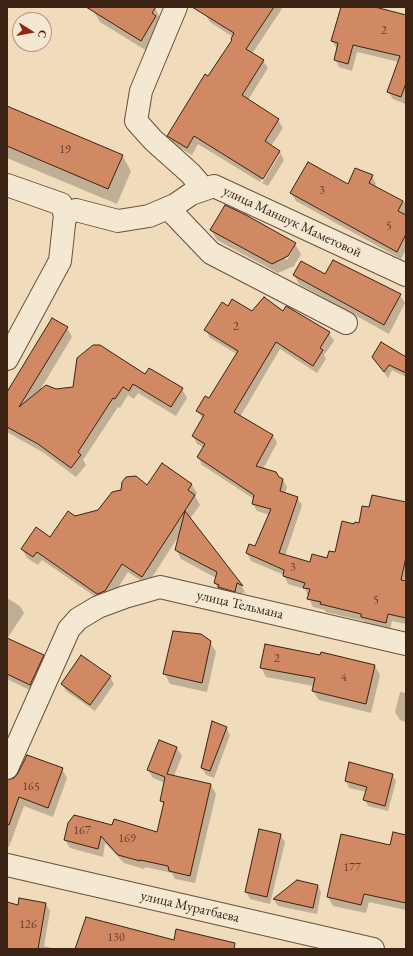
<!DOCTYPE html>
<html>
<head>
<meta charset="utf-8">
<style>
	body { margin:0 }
	#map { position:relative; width:413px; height:956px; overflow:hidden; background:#f0dbba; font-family:"EB Garamond",serif }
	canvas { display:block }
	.frame { position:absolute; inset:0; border:8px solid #3a2313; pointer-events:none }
	.north { position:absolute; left:12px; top:12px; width:40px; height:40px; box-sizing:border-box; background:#f5e8d2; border:1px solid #aa9986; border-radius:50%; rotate:101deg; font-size:11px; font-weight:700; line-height:16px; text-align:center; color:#3a2313 }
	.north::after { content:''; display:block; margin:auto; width:14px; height:18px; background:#8f2418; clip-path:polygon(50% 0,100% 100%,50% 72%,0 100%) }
</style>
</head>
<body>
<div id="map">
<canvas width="413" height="956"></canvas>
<div class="frame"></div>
<div class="north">С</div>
</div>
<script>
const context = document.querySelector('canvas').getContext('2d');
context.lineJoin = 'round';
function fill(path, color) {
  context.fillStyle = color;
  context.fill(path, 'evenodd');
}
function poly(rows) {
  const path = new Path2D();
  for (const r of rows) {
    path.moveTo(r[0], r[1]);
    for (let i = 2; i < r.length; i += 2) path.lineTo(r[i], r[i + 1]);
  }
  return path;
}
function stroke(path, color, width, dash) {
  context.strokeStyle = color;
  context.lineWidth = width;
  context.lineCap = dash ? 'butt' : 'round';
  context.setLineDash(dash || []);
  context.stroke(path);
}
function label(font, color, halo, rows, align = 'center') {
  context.font = font + ' "EB Garamond",serif';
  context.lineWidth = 3.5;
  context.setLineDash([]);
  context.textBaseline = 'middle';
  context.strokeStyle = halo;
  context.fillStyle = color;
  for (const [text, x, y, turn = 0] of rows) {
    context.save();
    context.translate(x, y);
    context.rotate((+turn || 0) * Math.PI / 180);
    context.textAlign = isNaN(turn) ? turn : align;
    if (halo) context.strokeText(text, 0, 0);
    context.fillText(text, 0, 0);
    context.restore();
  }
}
fill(poly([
	[91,7,155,8,160,18,147,51,100,22],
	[210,7,283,7,252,54,263,61,268,68,248,100,278,120,283,128,271,146,280,152,284,160,268,186,262,183,280,154,278,154,260,182,198,144,192,155,173,144,169,136,233,41,233,37,210,22,205,14],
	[342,7,381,7,383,10,406,17,405,104,393,99,388,92,399,62,357,52,352,71,339,67,335,59,337,49,332,41],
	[7,107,122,155,131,171,117,204,7,158],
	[372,176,376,184,375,187,406,203,406,250,401,259,296,201,291,193,348,186],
	[211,230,295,244,301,254,294,266,278,273,217,240],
	[292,247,294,247,287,260,285,259],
	[294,275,326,276,371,281,372,279,400,295,405,303,389,334,299,284],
	[228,307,252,312,283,313,329,333,334,341,324,355,326,359,317,373,280,349,240,417,273,435,277,443,263,469,283,480,287,487,285,494,297,498,302,505,285,556,311,563,328,559,336,554,355,525,360,524,370,508,406,503,406,624,392,621,390,630,366,625,364,621,326,612,325,610,313,607,305,589,288,584,284,575,251,561,247,553,256,547,270,515,257,511,253,504,254,499,202,465,198,457,204,448,197,444,193,436,203,419,197,411,209,399,237,354,210,338,206,330],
	[67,328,72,337,40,390,56,390,146,375,182,389,187,398,176,416,138,393,134,399,128,395,120,408,118,407,83,460,86,465,76,477,44,453,7,432,7,394],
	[406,352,406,377,392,370,388,378,373,357,403,357],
	[162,464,192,485,197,493,195,496,200,505,190,519,242,587,246,594,243,592,240,601,220,593,215,583,216,578,181,559,176,549,178,537,147,585,128,572,110,600,103,602,42,560,38,565,27,558,22,549,51,538,75,517,99,511,147,486],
	[7,598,20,606,24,613,7,639,43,656,47,663,34,692,7,679],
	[210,642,216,652,207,692,170,684,165,674],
	[375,666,380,675,371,713,319,700,313,691,314,686,266,677,261,667],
	[110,677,114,684,95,711,66,691,62,684],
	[400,692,406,693,406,722,400,720,395,712],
	[226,727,230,735,214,778,206,775,202,768],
	[159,741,177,748,182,756,174,776,211,785,216,794,195,883,175,879,172,873,145,867,144,869,124,863,105,843,103,857,70,848,65,840,113,826,158,833,164,806,161,800,165,783,153,778,148,770],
	[350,764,392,775,396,781,388,811,368,806,365,800,367,792,349,788,346,781],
	[62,769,67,778,53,817,24,806,9,847,7,846,7,781],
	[280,835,285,842,270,904,250,899,246,892],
	[342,835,391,847,406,836,406,910,369,902,366,913,333,906,328,897],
	[297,881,318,886,321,892,317,914,278,906,274,900],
	[20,899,46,904,50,911,44,946,56,949,11,949,7,933,7,903,19,906]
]), '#0003');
const building = poly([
	[86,7,156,7,152,13,156,16,141,41,86,7],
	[192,7,274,7,246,49,264,60,242,95,279,119,265,141,280,151,263,179,194,136,187,148,167,136,205,74,208,76,232,40,231,39,234,33,192,7],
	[341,7,375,7,406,15,406,83,401,97,387,92,400,56,353,45,348,64,334,60,338,43,331,41,341,7],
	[7,106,123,155,108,189,7,146,7,106],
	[308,162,348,184,355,168,373,175,369,183,403,201,398,211,406,215,406,234,397,252,290,193,308,162],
	[225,205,246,215,296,243,288,256,272,264,210,230,225,205],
	[333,260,401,294,384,325,293,275,301,261,325,274,333,260],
	[264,297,283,311,286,306,330,332,320,348,323,350,313,366,276,342,234,412,273,435,256,466,276,472,279,477,283,479,280,491,298,497,279,553,310,562,312,554,327,558,329,551,335,552,342,521,354,524,355,522,359,523,362,506,369,507,372,495,406,502,406,557,401,580,406,581,406,618,388,614,386,623,361,617,361,614,320,604,321,602,307,599,310,589,303,588,305,583,283,576,284,570,246,553,249,544,255,546,271,509,252,504,254,495,197,457,205,444,192,436,204,415,196,411,205,396,209,398,238,351,204,330,222,302,228,306,232,299,252,311,264,297],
	[52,318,68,327,19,407,46,385,56,389,73,387,77,358,93,345,100,345,145,374,149,368,183,388,171,407,133,384,129,391,123,387,115,399,113,398,78,452,81,455,71,468,38,444,7,427,7,392,52,318],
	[381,342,406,357,406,373,389,365,384,372,372,357,381,342],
	[162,463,192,484,188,490,195,495,142,577,122,564,105,591,97,594,37,552,33,557,21,549,36,527,50,537,68,511,75,516,98,510,112,492,121,490,122,482,126,477,136,476,147,485,162,463],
	[185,511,243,586,237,583,235,592,218,587,219,585,214,583,217,572,175,550,185,511],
	[173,631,201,634,211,641,202,683,163,674,173,631],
	[7,638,44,655,30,685,7,674,7,638],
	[265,644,320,655,321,652,375,665,366,704,312,691,315,678,260,668,265,644],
	[81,655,111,676,90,705,61,684,81,655],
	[212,721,227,727,210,771,201,768,212,721],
	[159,740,177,747,167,774,211,784,190,876,169,871,168,866,140,860,140,861,118,855,101,836,98,849,64,840,68,823,74,815,112,825,114,819,157,832,164,802,160,801,165,777,147,770,159,740],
	[27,755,63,768,48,808,19,797,9,825,7,824,7,780,14,778,18,773,27,755],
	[349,762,393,774,385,806,363,800,367,787,345,781,349,762],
	[259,829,281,834,267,897,245,892,259,829],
	[393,832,406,835,406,903,364,894,361,905,327,897,341,834,390,845,393,832],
	[297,880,318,885,313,908,273,899,297,880],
	[19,898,46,903,38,949,7,949,7,902,18,905,19,898],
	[86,917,174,940,176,929,235,943,234,949,75,949,86,917]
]);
fill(building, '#d08963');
stroke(building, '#3a2313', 1);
const minor = poly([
	[176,7,141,91,136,121,153,140,190,173,204,189],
	[7,185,61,204,65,215,60,261,7,359],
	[168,208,211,253,346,323],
	[65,215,76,210,118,221,149,216,175,205,191,194,214,186,406,275],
	[7,768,69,629,78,619,98,607,125,597,160,587,406,644],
	[7,865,373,949]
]);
stroke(minor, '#68513d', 24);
stroke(minor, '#f5e8d2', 22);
label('12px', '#603c27', null, [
	["2",384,31],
	["19",65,150],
	["3",322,191],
	["5",389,226],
	["2",236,327],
	["3",293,568],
	["5",376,600],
	["2",277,659],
	["4",344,678],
	["165",31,787],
	["167",82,831],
	["169",127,839],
	["177",352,868],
	["126",28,925],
	["130",116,938]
]);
label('14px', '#3a2313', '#f5e8d2', [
	["улица Маншук Маметовой",292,222,25],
	["улица Тельмана",240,605,13],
	["улица Муратбаева",190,907,13]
]);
</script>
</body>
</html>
